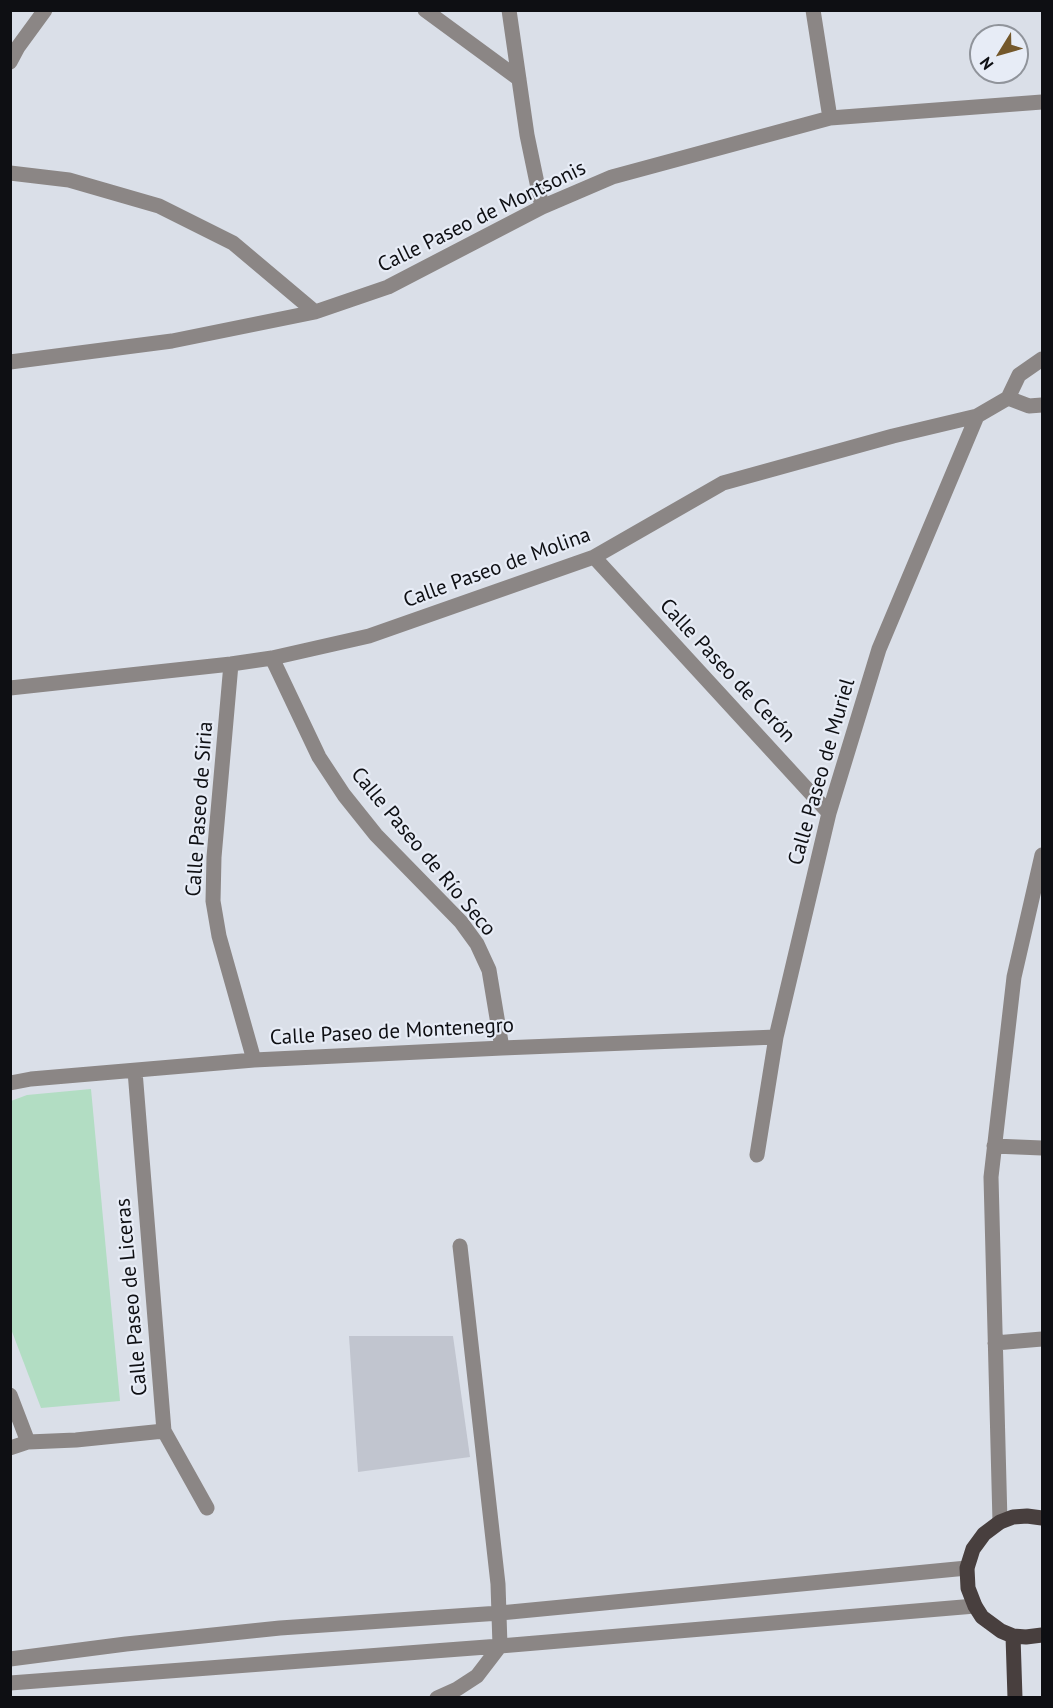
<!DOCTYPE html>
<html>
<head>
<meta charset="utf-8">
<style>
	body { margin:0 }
	#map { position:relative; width:1053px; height:1708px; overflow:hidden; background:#dadfe8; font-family:"PT Sans",sans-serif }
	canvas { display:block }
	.frame { position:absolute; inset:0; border:12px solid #0e0f13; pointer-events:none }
	.north { position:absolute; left:969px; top:24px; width:60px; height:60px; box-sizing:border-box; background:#e7ecf6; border:2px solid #90949b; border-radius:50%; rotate:233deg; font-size:16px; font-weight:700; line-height:24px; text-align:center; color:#0e0f13 }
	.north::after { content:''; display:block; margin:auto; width:21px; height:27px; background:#74582b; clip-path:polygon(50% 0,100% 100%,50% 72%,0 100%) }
</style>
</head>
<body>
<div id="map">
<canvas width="1053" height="1708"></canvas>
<div class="frame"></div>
<div class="north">N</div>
</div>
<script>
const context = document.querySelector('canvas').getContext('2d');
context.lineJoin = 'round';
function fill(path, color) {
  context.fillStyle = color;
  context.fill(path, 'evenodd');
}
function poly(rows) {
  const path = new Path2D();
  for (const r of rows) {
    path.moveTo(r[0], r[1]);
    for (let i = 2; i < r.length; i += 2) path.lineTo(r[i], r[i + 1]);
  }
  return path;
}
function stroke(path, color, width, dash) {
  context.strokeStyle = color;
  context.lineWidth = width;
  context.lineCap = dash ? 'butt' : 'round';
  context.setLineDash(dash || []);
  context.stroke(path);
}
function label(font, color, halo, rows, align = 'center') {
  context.font = font + ' "PT Sans",sans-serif';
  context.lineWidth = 4.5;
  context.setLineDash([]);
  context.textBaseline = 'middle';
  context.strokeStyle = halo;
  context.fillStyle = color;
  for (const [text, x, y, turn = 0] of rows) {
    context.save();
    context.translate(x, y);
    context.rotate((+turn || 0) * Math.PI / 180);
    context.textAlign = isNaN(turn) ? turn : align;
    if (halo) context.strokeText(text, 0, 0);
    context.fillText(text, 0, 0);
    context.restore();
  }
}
fill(poly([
	[91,1089,120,1401,41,1408,11,1329,11,1101,27,1095]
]), '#b2ddc3');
fill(poly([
	[349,1336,453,1336,470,1457,358,1472]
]), '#c1c5cf');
stroke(poly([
	[425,10,519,79],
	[509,10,527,135,542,207],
	[813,10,830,118],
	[10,62,18,47,45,10],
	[10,173,69,180,159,206,233,243,315,312],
	[10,362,172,341,315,312,388,287,542,207,612,177,830,118,1042,102],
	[1008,398,1029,406,1042,405],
	[594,557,829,813],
	[272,658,319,757,344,795,376,835,461,922,477,944,489,970,502,1048],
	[231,664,214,857,213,901,219,936,254,1060],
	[10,688,231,664,272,658,369,636,594,557,723,483,893,436,977,416,1008,398,1019,375,1042,359],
	[135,1071,164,1431,207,1508],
	[10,1083,31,1079,254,1060,502,1048,776,1037],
	[994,1146,1042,1148],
	[757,1155,776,1037,829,813,879,649,977,416],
	[995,1343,1042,1339],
	[10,1395,28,1442],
	[10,1448,28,1442,76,1440,164,1431],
	[1000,1522,991,1177,1014,977,1042,855],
	[10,1659,126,1644,280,1628,500,1613,967,1568],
	[10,1683,500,1646,975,1606],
	[437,1698,457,1689,477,1676,500,1646,498,1584,460,1246]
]), '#8b8685', 15);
stroke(poly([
	[1042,1518,1027,1516,1013,1517,1000,1522,984,1534,973,1549,967,1568,968,1588,975,1606,982,1617,1001,1631,1013,1636,1026,1637,1042,1635],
	[1013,1636,1015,1698]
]), '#483f3e', 15);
label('21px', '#0e0f13', '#e7ecf6', [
	["Calle Paseo de Montsonis",482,217,-26],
	["Calle Paseo de Molina",497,568,-20],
	["Calle Paseo de Cerón",727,671,47],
	["Calle Paseo de Muriel",822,772,-74],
	["Calle Paseo de Siria",200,809,-86],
	["Calle Paseo de Río Seco",423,852,50],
	["Calle Paseo de Montenegro",392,1032,-3],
	["Calle Paseo de Liceras",132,1297,-95]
]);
</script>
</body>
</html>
